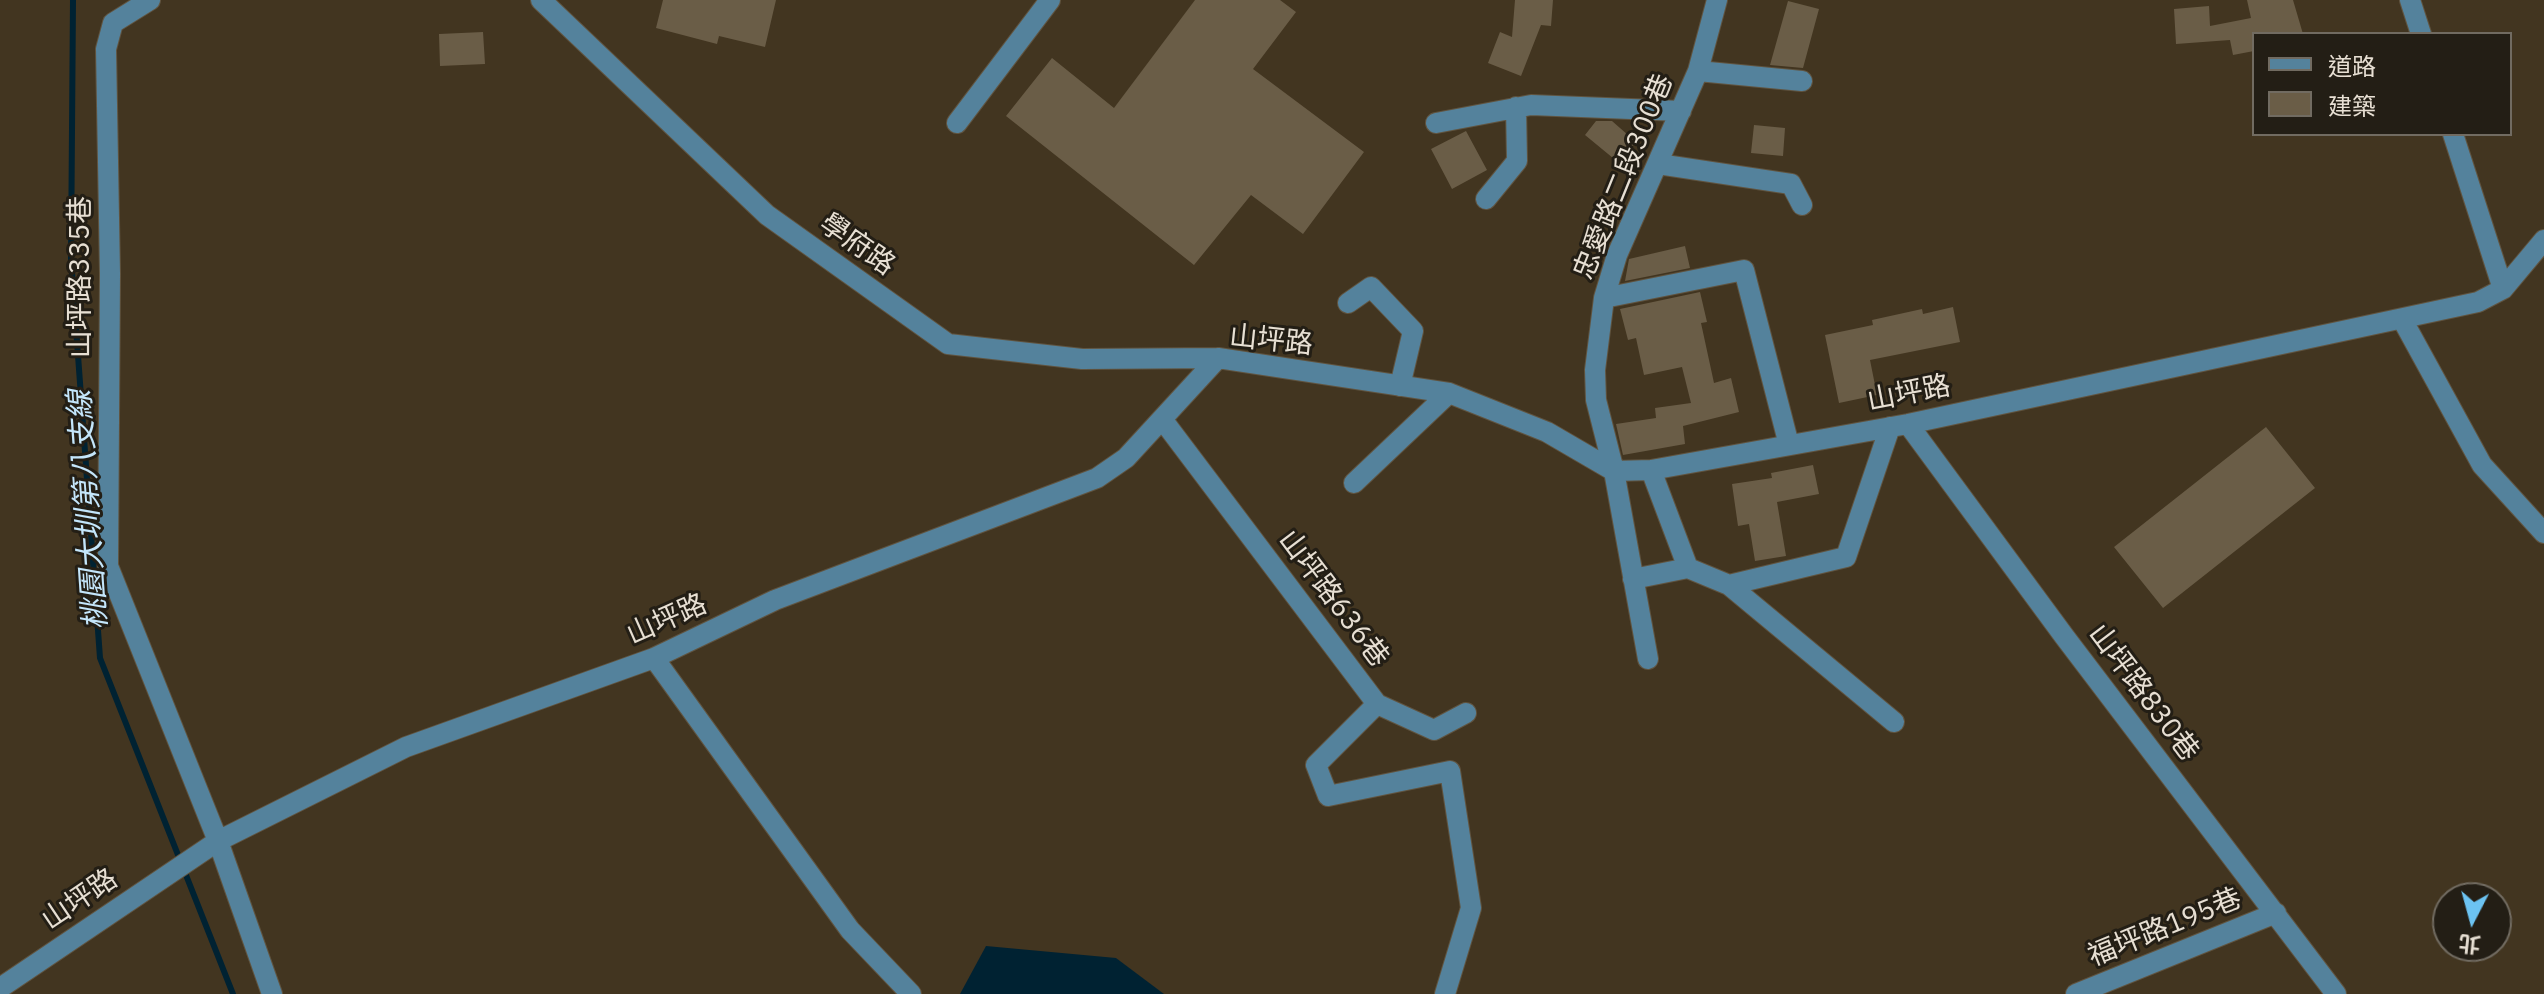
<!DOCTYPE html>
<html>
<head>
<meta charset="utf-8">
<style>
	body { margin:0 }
	#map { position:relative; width:2544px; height:994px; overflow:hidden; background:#423520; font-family:"IBM Plex Sans","Noto Sans TC",sans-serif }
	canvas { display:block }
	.legend { position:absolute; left:2252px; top:32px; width:260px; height:104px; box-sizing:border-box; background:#231e15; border:2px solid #716b61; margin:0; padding:10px 14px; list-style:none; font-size:24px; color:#e7dfd3 }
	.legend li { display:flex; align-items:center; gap:16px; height:40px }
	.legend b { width:40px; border:2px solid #716b61 }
	.north { position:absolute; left:2432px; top:882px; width:80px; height:80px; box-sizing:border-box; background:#231e15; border:2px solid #716b61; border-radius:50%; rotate:186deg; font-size:22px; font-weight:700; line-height:32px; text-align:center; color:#e7dfd3 }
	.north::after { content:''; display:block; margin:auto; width:28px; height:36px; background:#6cc3f2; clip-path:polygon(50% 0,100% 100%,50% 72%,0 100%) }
</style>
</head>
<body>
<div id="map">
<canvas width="2544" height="994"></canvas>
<ul class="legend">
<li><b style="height:10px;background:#54829c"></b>道路</li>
<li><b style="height:22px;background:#6a5d47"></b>建築</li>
</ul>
<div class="north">北</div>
</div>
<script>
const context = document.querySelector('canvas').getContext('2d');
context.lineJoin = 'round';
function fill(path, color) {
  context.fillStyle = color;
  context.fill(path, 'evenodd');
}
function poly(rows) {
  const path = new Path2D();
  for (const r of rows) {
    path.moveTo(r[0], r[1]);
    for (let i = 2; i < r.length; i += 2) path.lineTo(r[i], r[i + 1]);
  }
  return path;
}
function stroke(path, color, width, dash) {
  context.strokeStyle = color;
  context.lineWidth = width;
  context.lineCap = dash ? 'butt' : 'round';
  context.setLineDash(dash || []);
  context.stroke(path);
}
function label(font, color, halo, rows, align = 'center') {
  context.font = font + ' "IBM Plex Sans","Noto Sans TC",sans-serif';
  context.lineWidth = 6;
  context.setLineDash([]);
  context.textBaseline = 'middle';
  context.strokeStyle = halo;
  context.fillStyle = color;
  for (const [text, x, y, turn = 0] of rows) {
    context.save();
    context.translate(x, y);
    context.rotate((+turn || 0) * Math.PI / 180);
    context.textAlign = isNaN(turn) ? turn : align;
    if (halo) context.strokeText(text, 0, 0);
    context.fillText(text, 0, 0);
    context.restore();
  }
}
fill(poly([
	[986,946,1116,958,1164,994,960,994]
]), '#002232');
stroke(poly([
	[73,0,71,259,100,658,180,860],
	[184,870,233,994]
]), '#002232', 6);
fill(poly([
	[663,0,776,0,765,47,719,36,717,44,656,28],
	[1195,0,1280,0,1296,12,1253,69,1364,152,1303,234,1251,195,1194,265,1006,116,1052,58,1114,108],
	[1515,0,1553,0,1551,26,1541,25,1521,76,1488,63,1500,32,1512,37],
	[2247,0,2293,0,2303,34,2254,34,2254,51,2233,55,2230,40,2176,44,2174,9,2209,6,2210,26,2251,18],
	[1788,1,1819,9,1803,68,1770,65],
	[483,32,485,64,440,66,439,34],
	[1596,121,1612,121,1636,142,1619,163,1585,135],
	[1754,125,1785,128,1783,156,1751,153],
	[1466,131,1487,170,1452,189,1431,149],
	[1685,246,1690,268,1625,281,1629,259],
	[1700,292,1707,322,1701,323,1714,383,1731,378,1739,412,1683,426,1685,444,1623,455,1616,424,1656,418,1655,408,1691,403,1682,367,1644,375,1636,338,1628,340,1620,309],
	[1953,307,1960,342,1870,360,1877,395,1839,403,1825,335,1873,325,1872,320,1922,309,1923,314],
	[2266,427,2315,488,2163,608,2114,547],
	[1813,465,1819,494,1777,502,1786,556,1755,561,1749,524,1738,526,1732,484,1772,478,1771,473]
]), '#6a5d47');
const minor = poly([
	[150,0,113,23,106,49,110,274,108,566,218,841,272,994],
	[541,0,767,215,948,344,1082,359,1218,358],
	[2410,0,2421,34],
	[1698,71,1802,81],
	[957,123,1050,0],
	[1436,123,1531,105,1681,111],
	[2453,134,2503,289],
	[1658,164,1791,184,1802,205],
	[1486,199,1517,161,1516,107],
	[1604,298,1744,270,1789,445],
	[1348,303,1371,287,1413,331,1400,386],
	[2402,319,2482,465,2544,533],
	[1162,419,1377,704,1316,765,1328,796,1450,771,1471,908,1445,994],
	[1908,424,2064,636,2336,994],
	[1651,470,1688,568,1729,585,1846,557,1890,427],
	[1354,483,1449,393],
	[1633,579,1688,568],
	[1729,585,1894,722],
	[654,658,850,930,911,994],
	[1648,659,1614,471,1596,400,1595,370,1604,298,1617,255,1698,71,1717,0],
	[1377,704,1434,730,1466,713],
	[0,988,218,841,406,747,654,658,775,600,1097,478,1126,458,1218,358,1449,393,1547,432,1614,471,1651,470,1908,424,2478,302,2503,289,2544,240],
	[2076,994,2276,913]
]);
stroke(minor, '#605440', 22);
stroke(minor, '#54829c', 20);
label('28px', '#e7dfd3', '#231e15', [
	["忠愛路二段300巷",1624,177,-68],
	["學府路",857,245,35],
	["山坪路335巷",81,277,-90],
	["山坪路",1271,341,6],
	["山坪路",1909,394,-11],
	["山坪路636巷",1333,599,53],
	["山坪路",667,620,-24],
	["山坪路830巷",2143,693,53],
	["山坪路",80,900,-34],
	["福坪路195巷",2165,928,-22]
]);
label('italic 30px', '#c4e6fb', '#231e15', [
	["桃園大圳第八支線",89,510,-94]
]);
</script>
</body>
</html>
